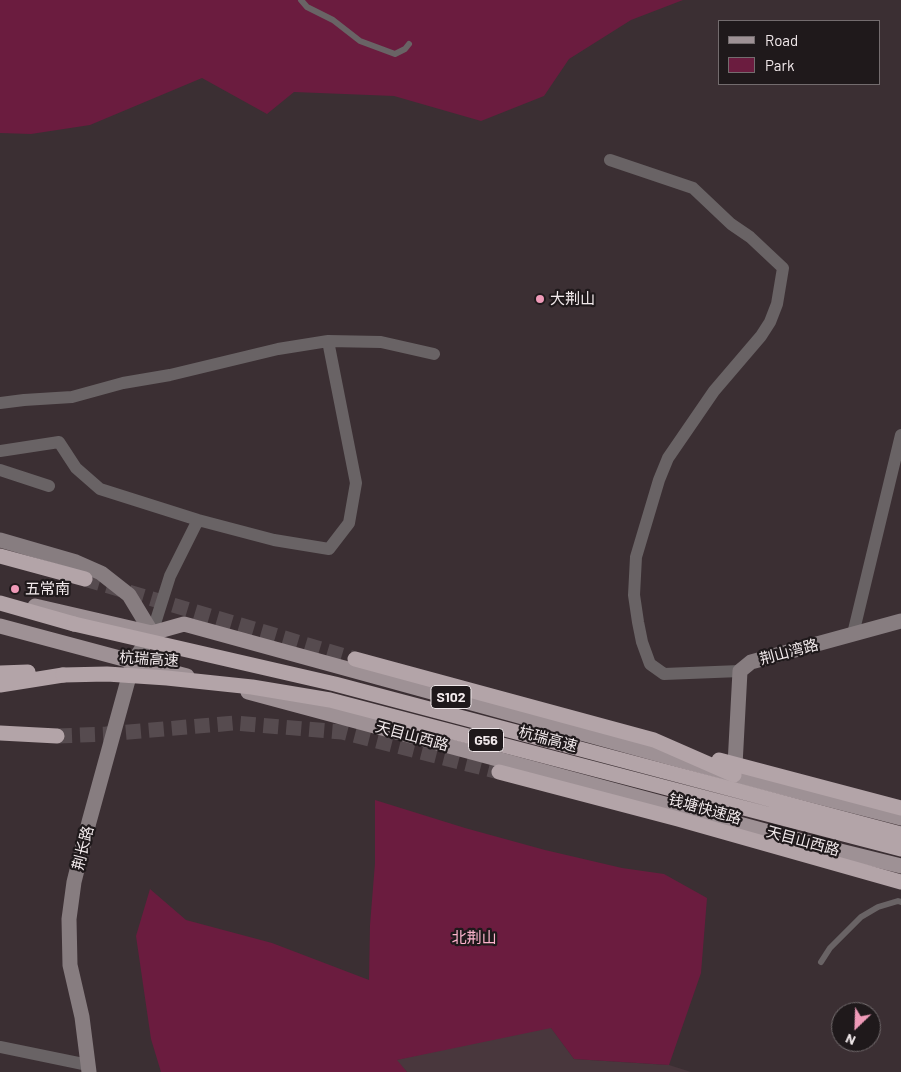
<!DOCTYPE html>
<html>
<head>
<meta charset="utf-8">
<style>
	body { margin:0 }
	#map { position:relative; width:901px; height:1072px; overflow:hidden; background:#3b2f33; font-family:Barlow,sans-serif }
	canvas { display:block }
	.legend { position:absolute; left:718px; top:20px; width:162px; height:65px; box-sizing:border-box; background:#1f191b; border:1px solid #736c6e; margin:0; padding:6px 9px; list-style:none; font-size:15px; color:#f1e9eb }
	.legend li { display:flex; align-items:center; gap:10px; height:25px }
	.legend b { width:25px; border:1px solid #736c6e }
	.north { position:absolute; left:831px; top:1002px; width:50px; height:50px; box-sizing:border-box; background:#1f191b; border:1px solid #736c6e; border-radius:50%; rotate:204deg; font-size:14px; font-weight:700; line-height:20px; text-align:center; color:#f1e9eb }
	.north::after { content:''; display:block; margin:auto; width:18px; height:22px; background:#ef9ab8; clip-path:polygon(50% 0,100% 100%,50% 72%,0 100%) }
</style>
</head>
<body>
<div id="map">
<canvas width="901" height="1072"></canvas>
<ul class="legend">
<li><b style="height:6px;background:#9e9195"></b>Road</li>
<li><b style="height:14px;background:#6b1c3f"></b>Park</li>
</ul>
<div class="north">N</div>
</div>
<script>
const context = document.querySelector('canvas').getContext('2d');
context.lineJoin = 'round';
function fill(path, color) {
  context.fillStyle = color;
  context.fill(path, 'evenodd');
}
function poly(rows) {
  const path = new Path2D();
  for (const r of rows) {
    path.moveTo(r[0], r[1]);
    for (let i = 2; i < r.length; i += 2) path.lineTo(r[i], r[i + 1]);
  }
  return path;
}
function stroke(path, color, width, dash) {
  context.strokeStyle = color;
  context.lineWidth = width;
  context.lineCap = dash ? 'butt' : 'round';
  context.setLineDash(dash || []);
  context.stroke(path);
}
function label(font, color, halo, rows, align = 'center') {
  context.font = font + ' Barlow,"Noto Sans SC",sans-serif';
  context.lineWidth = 4.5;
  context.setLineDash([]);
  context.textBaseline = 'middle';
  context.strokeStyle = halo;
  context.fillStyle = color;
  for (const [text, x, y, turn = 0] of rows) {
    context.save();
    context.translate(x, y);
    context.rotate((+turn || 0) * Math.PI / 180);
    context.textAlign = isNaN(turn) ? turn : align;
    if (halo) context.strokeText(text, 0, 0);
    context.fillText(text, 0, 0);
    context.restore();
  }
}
fill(poly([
	[549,1025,574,1059,669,1065,691,1072,407,1072,396,1060]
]), '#49373d');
fill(poly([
	[0,0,683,0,631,20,569,59,544,96,481,121,394,96,294,92,267,114,202,78,90,125,31,134,0,133],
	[375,800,465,828,545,850,622,868,664,874,707,898,701,973,669,1065,574,1059,551,1028,397,1060,407,1072,161,1072,151,1039,136,936,150,889,186,920,272,943,369,980,370,925,375,863]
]), '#6b1c3f');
stroke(poly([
	[85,579,355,659],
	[57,736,106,734,234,723,342,732,499,772]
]), '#564b4f', 15, [15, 8]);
stroke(poly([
	[301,0,307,7,333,20,360,41,395,54,405,49,409,44],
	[821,962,830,948,861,917,878,907,898,901,901,902]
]), '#696365', 6);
stroke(poly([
	[610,160,693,188,731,224,750,237,783,268,777,304,770,322,761,336,714,391,668,458,659,480,636,557,634,595,638,622,642,642,650,664,664,674,740,671],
	[0,403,24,400,72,397,123,383,170,375,278,349,328,341],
	[0,451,59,442,76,468,100,489,198,520,274,540,329,549,349,523,356,483,328,341,381,342,434,354],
	[0,470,49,486],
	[152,633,170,576,198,520],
	[853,634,901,435],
	[0,1047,88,1065]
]), '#696365', 12);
stroke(poly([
	[0,540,76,562,101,573,129,595,152,633,133,662,89,822,74,882,69,919,70,965,82,1017,89,1072],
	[735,765,740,671,751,662,901,621]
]), '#877d80', 15);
stroke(poly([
	[35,606,152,633,184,624,734,775,901,818],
	[0,626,187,676],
	[248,692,836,850,901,866]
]), '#9e9195', 15);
stroke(poly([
	[0,556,85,579],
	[0,603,74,624],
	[355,659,654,740,734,775],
	[0,673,28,672],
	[0,685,63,675],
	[0,733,57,736],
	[719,760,901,808],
	[499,772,678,819,901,882]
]), '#b3a4a8', 15);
stroke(poly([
	[74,624,335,684,901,834],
	[63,675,107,674,167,678,252,687,330,700,901,849]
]), '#b3a4a8', 15);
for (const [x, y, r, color] of [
	[540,299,5,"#ef9ab8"],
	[15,589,5,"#ef9ab8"]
]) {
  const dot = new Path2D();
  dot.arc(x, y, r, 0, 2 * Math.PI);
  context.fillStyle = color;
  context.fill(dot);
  stroke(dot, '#1f191b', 2);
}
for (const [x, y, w] of [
	[451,697,40],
	[486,740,35]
]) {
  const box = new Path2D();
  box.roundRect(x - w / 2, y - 11.5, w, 23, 4);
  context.fillStyle = '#1f191b';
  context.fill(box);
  stroke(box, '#f1e9eb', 1);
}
label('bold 14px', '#f1e9eb', null, [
	["S102",451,697],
	["G56",486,740]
]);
label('15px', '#f1e9eb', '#1f191b', [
	["大荆山",550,299],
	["五常南",25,589]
], 'left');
label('15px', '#f1e9eb', '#1f191b', [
	["荆山湾路",789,652,-15],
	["杭瑞高速",149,659,4],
	["天目山西路",412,736,15],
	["杭瑞高速",548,739,15],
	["钱塘快速路",705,809,16],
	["天目山西路",803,841,15],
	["荆长路",83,848,-76]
]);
label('15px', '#fcb3cc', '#1f191b', [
	["北荆山",474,938]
]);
</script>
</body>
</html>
